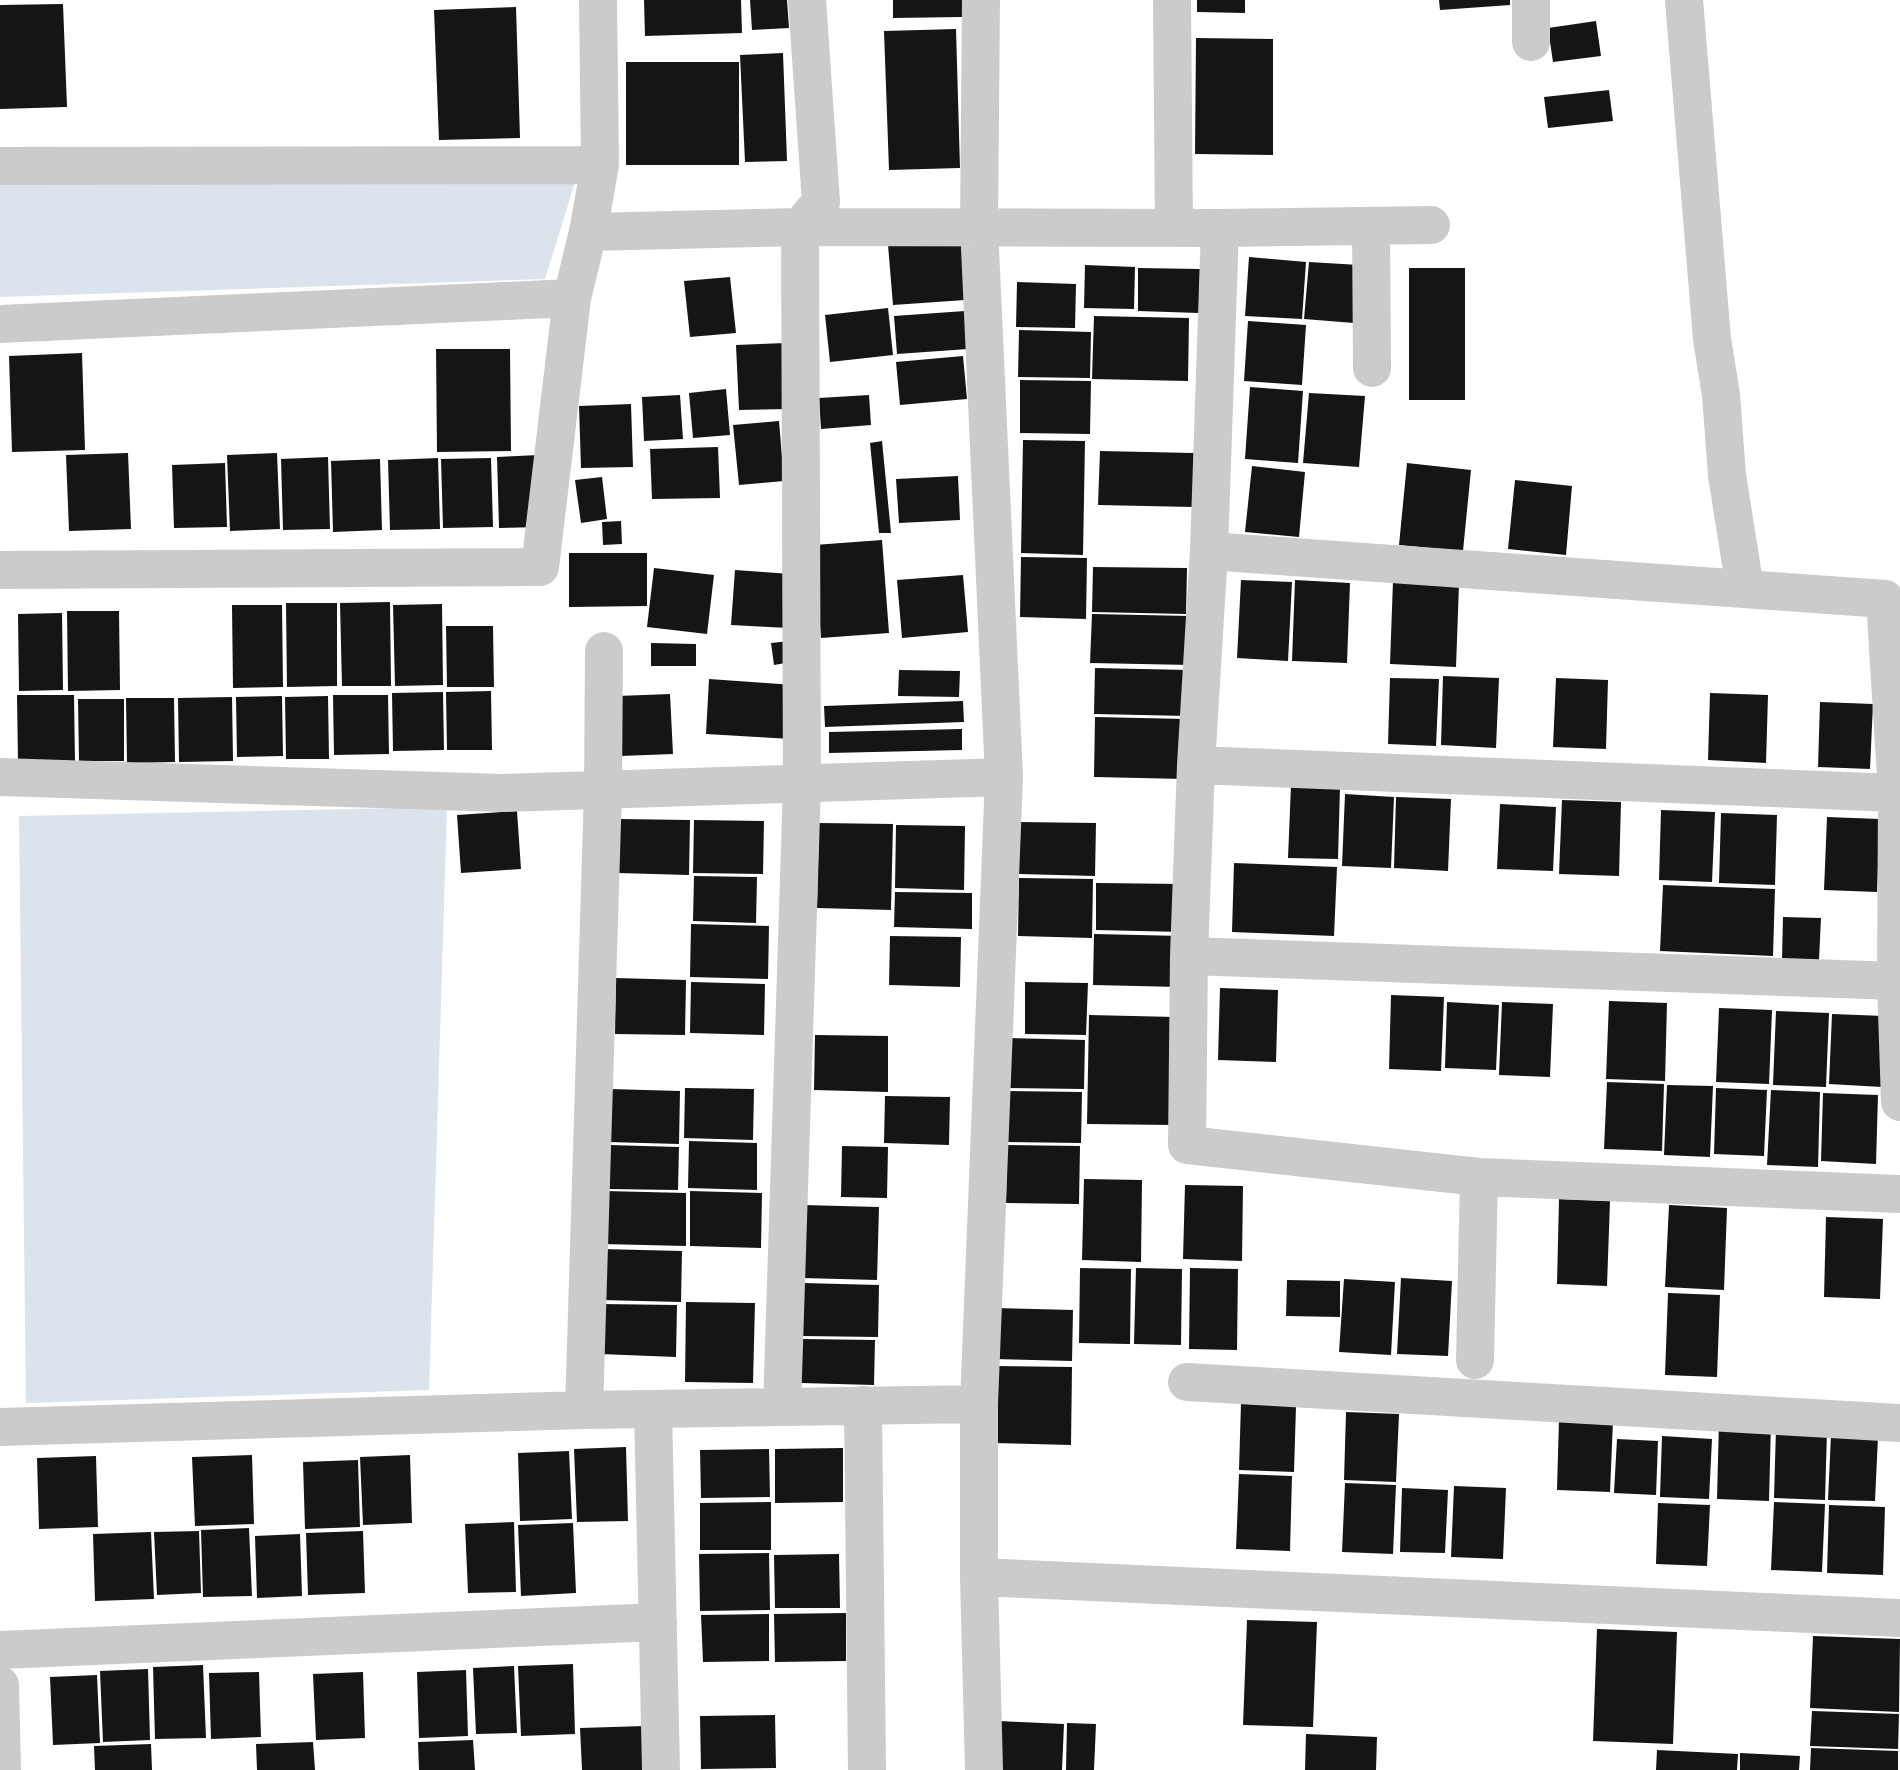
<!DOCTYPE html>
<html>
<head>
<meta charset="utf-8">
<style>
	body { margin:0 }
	canvas { display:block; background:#fff }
</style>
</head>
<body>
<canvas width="1900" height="1770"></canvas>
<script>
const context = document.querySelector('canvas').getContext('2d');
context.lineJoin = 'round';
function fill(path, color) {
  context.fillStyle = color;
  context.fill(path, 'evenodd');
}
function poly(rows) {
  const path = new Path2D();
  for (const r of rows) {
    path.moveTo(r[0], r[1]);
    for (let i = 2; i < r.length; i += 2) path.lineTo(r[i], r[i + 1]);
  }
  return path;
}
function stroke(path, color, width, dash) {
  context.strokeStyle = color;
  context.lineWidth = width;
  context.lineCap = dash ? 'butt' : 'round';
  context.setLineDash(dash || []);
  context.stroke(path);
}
fill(poly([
	[576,179,545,279,0,297,0,181],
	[447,807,429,1390,26,1403,19,816]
]), '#dbe3ed');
fill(poly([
	[644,0,741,0,742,33,645,36],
	[750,0,787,0,789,28,752,30],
	[893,0,962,0,962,17,893,18],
	[1197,0,1245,0,1245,13,1197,12],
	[1439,0,1510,0,1510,5,1440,10],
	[63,4,67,107,0,109,0,5],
	[516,7,520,138,439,140,434,10],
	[1596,21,1601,56,1553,62,1548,28],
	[956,29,960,168,889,170,884,31],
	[1196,38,1273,39,1273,155,1195,154],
	[783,53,787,161,745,162,740,55],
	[626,62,739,62,739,165,626,165],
	[1609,90,1613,121,1548,128,1544,97],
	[961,240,965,300,893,305,888,245],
	[1249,257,1306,262,1302,319,1245,316],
	[1309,262,1359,265,1354,323,1304,319],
	[1085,265,1135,267,1134,309,1084,308],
	[1138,268,1200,269,1199,313,1138,311],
	[1409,268,1465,268,1465,400,1409,400],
	[730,277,736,333,690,337,684,281],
	[1017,282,1076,284,1075,328,1016,327],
	[888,308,893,355,830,362,825,315],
	[965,311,968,349,897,354,894,316],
	[1094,316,1189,318,1188,381,1092,379],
	[1248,321,1306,325,1302,385,1244,381],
	[1019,330,1091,332,1090,378,1018,377],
	[785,343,787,409,739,410,736,345],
	[436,349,510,349,511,451,437,452],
	[82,353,85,450,12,452,9,356],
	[963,356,967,399,900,405,896,362],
	[1020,380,1091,381,1090,434,1020,433],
	[1250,387,1303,391,1298,463,1245,459],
	[726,389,730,435,693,438,689,393],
	[1309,393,1365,396,1359,467,1303,463],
	[680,395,683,439,644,441,642,397],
	[869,395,871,425,821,429,819,398],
	[631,404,633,467,581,468,579,406],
	[779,421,784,481,739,485,733,425],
	[1023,440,1085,441,1083,555,1021,553],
	[882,441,891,533,879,533,870,443],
	[718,447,720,498,652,499,650,449],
	[1100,451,1194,453,1193,507,1098,505],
	[128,453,131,529,69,531,66,455],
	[277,453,280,529,230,531,227,455],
	[538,455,540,527,499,528,497,457],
	[328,457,330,529,283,530,281,459],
	[438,458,440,529,390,530,388,460],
	[491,458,493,527,443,528,441,459],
	[380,459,382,530,333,532,331,461],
	[225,463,227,527,174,528,172,465],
	[1407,463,1471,470,1463,551,1399,545],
	[1252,466,1305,472,1299,537,1245,532],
	[958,476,960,520,899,523,896,479],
	[602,477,607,519,581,523,575,480],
	[1515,480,1572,486,1566,555,1508,549],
	[621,521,622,544,603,545,602,522],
	[882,540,889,633,821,638,814,545],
	[569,553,647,553,647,606,569,607],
	[1021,557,1087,558,1086,619,1020,617],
	[1093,567,1187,568,1186,614,1092,612],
	[654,568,714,575,707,634,647,627],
	[735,570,791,574,788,628,731,625],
	[963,575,968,632,902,638,897,580],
	[1241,580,1292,582,1288,661,1237,658],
	[1295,580,1350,583,1347,663,1292,661],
	[1393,581,1459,584,1456,667,1390,664],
	[390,602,391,686,342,686,340,603],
	[286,603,337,603,337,686,287,687],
	[442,604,443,685,395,686,393,605],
	[232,605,282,605,283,687,233,688],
	[67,611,119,611,120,690,68,691],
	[62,613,63,690,19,691,18,614],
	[1092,614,1191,616,1191,665,1090,663],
	[446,626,493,626,494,687,447,687],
	[790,641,792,662,774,665,771,643],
	[651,643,696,644,696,666,651,666],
	[1095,668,1189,670,1188,716,1094,714],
	[899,670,960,671,959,697,898,696],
	[1443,676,1499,678,1496,748,1441,745],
	[1390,678,1439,679,1436,746,1388,744],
	[1556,678,1608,680,1606,749,1553,747],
	[709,679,794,685,791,739,706,734],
	[491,691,492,750,447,750,446,692],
	[443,692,444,750,393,751,392,693],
	[1710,693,1768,695,1766,763,1708,760],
	[670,694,673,754,620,756,618,696],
	[17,695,74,695,75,763,18,764],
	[333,695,388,695,389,754,334,755],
	[282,696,283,756,237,757,236,697],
	[328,696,329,759,286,759,285,697],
	[232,697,233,761,179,762,178,698],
	[126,698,174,698,175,762,127,763],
	[78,699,124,699,124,761,79,761],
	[963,701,964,722,825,727,824,706],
	[1820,702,1873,704,1870,769,1818,767],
	[1095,717,1186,719,1185,779,1094,777],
	[962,729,962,750,829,753,829,732],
	[1291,785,1340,787,1338,859,1288,858],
	[1345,794,1394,797,1391,868,1342,866],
	[1396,797,1451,799,1448,871,1394,868],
	[1562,800,1621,802,1619,876,1559,874],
	[1500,804,1556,807,1553,871,1497,869],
	[1661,810,1715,812,1712,882,1659,880],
	[517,811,521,869,461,873,457,815],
	[1721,813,1777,815,1775,885,1719,883],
	[1827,817,1880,819,1877,892,1824,890],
	[619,819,690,820,689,875,618,873],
	[694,820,764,821,763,874,693,873],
	[1019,822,1096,823,1095,876,1019,874],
	[819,823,893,824,891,910,817,908],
	[896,825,965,826,964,890,895,888],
	[1234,863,1337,867,1334,936,1232,932],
	[694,876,757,877,756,923,693,921],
	[1019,878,1093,879,1092,938,1018,936],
	[1096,883,1183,884,1183,932,1096,930],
	[1663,885,1775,889,1773,956,1660,951],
	[895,892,972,893,972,929,894,927],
	[1783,917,1821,918,1819,960,1782,959],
	[691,924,769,926,768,979,690,977],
	[1094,934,1182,936,1180,987,1093,985],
	[890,936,961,937,960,987,889,985],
	[616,978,686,980,685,1035,615,1034],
	[691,982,765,984,764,1035,690,1033],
	[1025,982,1088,983,1086,1035,1025,1034],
	[1220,988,1278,990,1276,1062,1218,1060],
	[1391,995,1444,997,1441,1071,1389,1069],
	[1609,1001,1667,1003,1665,1081,1606,1079],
	[1447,1002,1499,1005,1496,1070,1445,1068],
	[1502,1002,1553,1004,1550,1077,1499,1075],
	[1719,1008,1772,1010,1769,1084,1716,1082],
	[1776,1011,1829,1013,1826,1087,1773,1085],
	[1832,1014,1884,1016,1882,1087,1829,1084],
	[1089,1015,1176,1017,1174,1125,1087,1124],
	[815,1035,888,1036,888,1092,814,1090],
	[1008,1038,1085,1040,1084,1089,1007,1088],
	[1607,1082,1664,1084,1662,1151,1604,1149],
	[1667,1085,1713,1086,1710,1157,1664,1155],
	[685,1088,754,1089,753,1140,684,1138],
	[1716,1088,1767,1090,1764,1156,1714,1154],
	[610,1089,680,1091,679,1144,608,1142],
	[1771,1090,1820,1092,1818,1167,1767,1165],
	[1007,1091,1082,1092,1081,1143,1006,1142],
	[1823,1093,1878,1095,1876,1164,1821,1161],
	[885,1096,950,1097,949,1145,884,1143],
	[689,1141,757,1143,757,1190,688,1188],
	[609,1145,679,1147,678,1190,608,1189],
	[1007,1145,1080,1146,1079,1204,1006,1203],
	[842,1146,888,1147,887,1198,841,1197],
	[1084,1179,1142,1180,1141,1262,1082,1260],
	[1185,1185,1243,1186,1242,1261,1183,1259],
	[605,1191,686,1193,686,1246,603,1244],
	[690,1191,762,1193,761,1248,690,1246],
	[1559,1199,1610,1201,1607,1286,1557,1284],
	[803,1205,879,1207,877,1280,802,1278],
	[1669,1205,1727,1208,1724,1290,1665,1287],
	[1826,1217,1883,1219,1880,1299,1824,1297],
	[602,1249,682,1251,681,1302,601,1300],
	[1080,1268,1131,1269,1130,1344,1079,1343],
	[1136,1268,1182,1269,1181,1345,1134,1344],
	[1190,1268,1238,1269,1237,1350,1189,1349],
	[1401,1278,1452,1281,1448,1356,1397,1354],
	[1344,1279,1395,1282,1391,1355,1339,1352],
	[1287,1280,1340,1281,1340,1317,1286,1316],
	[803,1283,879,1285,878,1337,802,1336],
	[1668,1293,1720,1295,1717,1377,1665,1375],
	[686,1302,755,1303,753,1383,685,1382],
	[601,1304,677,1305,676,1357,600,1354],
	[995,1308,1073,1310,1072,1361,994,1359],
	[802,1339,875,1340,874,1385,801,1383],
	[996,1366,1072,1367,1071,1445,995,1443],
	[1241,1403,1296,1406,1294,1472,1239,1470],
	[1346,1412,1399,1414,1396,1482,1344,1480],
	[1559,1419,1613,1421,1610,1492,1557,1490],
	[1719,1421,1771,1423,1769,1501,1717,1499],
	[1776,1428,1827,1430,1825,1500,1774,1498],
	[1831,1435,1878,1437,1875,1501,1828,1500],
	[1662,1436,1712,1439,1709,1499,1660,1497],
	[1617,1439,1658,1441,1656,1495,1614,1493],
	[626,1447,628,1521,577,1522,574,1449],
	[843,1448,843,1502,775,1503,775,1449],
	[769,1449,770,1497,701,1498,700,1450],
	[569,1451,572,1519,520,1521,518,1453],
	[252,1455,254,1524,195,1526,192,1457],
	[410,1455,412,1523,363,1525,360,1457],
	[96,1456,98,1527,39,1529,37,1458],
	[358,1460,360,1527,305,1529,303,1462],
	[1239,1474,1292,1476,1290,1551,1236,1549],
	[1345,1483,1396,1485,1393,1554,1342,1552],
	[1454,1486,1506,1488,1503,1559,1451,1557],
	[1402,1488,1448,1490,1445,1553,1400,1552],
	[771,1502,771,1550,700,1550,700,1503],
	[1774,1502,1825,1504,1822,1572,1771,1570],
	[1658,1503,1710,1505,1707,1566,1656,1564],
	[1829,1505,1885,1507,1883,1575,1827,1573],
	[514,1522,516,1592,468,1593,465,1524],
	[573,1523,576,1593,521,1596,518,1525],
	[249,1528,252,1596,203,1597,201,1530],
	[199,1531,201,1593,157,1595,154,1532],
	[363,1531,365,1593,308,1595,306,1533],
	[151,1532,154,1599,95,1601,93,1534],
	[300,1534,302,1596,257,1598,255,1536],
	[769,1553,770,1610,700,1611,699,1554],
	[839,1554,840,1608,775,1608,774,1555],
	[846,1613,846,1661,775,1662,774,1614],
	[769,1614,769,1661,703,1662,701,1615],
	[1247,1620,1317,1622,1313,1727,1243,1725],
	[1597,1629,1677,1632,1673,1744,1593,1741],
	[1813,1636,1900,1639,1899,1712,1810,1708],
	[573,1664,575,1734,521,1736,518,1666],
	[203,1665,206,1738,155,1739,153,1667],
	[514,1666,517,1733,476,1734,473,1668],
	[148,1669,150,1740,103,1742,100,1671],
	[466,1670,468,1736,419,1738,417,1672],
	[259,1672,261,1737,211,1739,209,1673],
	[363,1672,365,1738,316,1740,313,1674],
	[97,1675,100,1743,53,1745,50,1677],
	[1812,1711,1899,1714,1898,1749,1810,1746],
	[775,1715,776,1768,701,1769,700,1716],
	[998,1721,1064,1724,1062,1770,996,1770],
	[1067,1723,1096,1724,1094,1770,1066,1770],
	[645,1726,647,1770,582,1770,580,1728],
	[1306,1734,1377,1737,1376,1770,1305,1770],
	[473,1740,475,1770,419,1770,418,1742],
	[313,1742,315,1770,257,1770,256,1744],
	[151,1744,152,1770,95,1770,94,1746],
	[1811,1748,1898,1751,1898,1770,1810,1770],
	[1657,1750,1738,1754,1737,1770,1656,1770],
	[1740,1753,1800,1756,1799,1770,1740,1770]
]), '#151515');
stroke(poly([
	[598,0,600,165,588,232,800,227,1220,228,1209,551,1196,765,1189,956,1187,1145,1479,1177,1900,1194],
	[981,0,979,226,1004,777,979,1404,979,1577,984,1770],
	[1172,0,1174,228],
	[1531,0,1531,42],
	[1684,0,1712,339,1721,395,1727,475,1745,589],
	[0,166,600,165],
	[1371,226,1372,368],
	[1220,228,1431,225],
	[0,324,572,298],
	[1209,551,1885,599,1897,793,1896,981,1900,1102],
	[0,570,540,567,572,298,588,232],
	[1196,765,1897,793],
	[0,777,502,793,1004,777],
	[1189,956,1896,981],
	[1475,1360,1479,1177],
	[1187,1382,1900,1423],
	[863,1405,867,1770],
	[782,1407,802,785,800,227,821,202,807,0],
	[653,1409,661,1770],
	[584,1410,603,790,604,651],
	[0,1427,584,1410,979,1404],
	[979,1577,1900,1618],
	[0,1650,658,1622],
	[0,1685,2,1770]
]), '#cbcbcb', 38);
</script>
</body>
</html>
